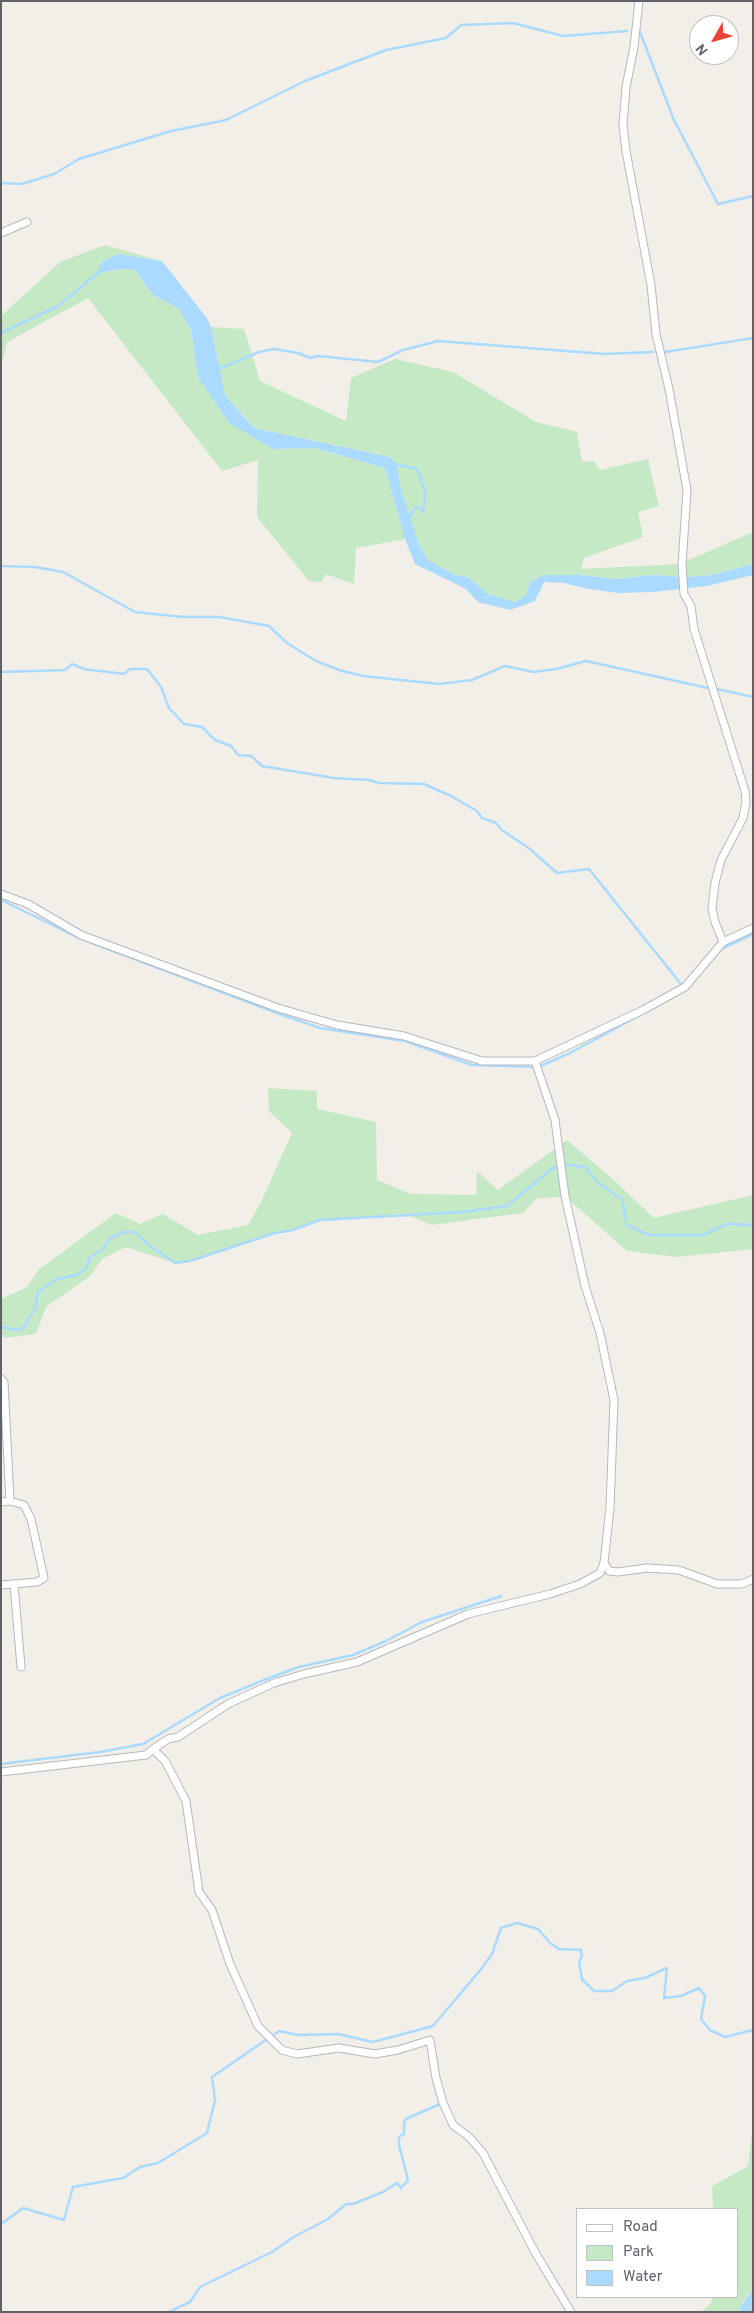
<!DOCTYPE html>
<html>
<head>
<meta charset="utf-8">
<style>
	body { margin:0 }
	#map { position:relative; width:754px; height:2313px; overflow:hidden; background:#f1efe8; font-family:Overpass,sans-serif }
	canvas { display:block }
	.frame { position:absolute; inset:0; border:2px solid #5f6368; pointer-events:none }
	.legend { position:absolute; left:576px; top:2208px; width:162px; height:90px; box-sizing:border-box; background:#fff; border:1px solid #bfc1c3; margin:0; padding:6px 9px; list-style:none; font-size:15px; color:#5f6368 }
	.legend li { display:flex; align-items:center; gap:10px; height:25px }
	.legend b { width:25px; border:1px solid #bfc1c3 }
	.north { position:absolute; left:689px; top:15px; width:50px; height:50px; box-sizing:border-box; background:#fff; border:1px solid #bfc1c3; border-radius:50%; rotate:232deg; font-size:14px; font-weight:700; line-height:20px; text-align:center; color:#5f6368 }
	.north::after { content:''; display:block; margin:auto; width:18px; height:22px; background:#ea4335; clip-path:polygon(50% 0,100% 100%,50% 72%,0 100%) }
</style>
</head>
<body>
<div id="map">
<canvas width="754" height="2313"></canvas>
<div class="frame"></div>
<ul class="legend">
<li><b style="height:6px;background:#fff"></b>Road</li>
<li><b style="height:14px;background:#c5e8c5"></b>Park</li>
<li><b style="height:14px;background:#aadaff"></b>Water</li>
</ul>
<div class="north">N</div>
</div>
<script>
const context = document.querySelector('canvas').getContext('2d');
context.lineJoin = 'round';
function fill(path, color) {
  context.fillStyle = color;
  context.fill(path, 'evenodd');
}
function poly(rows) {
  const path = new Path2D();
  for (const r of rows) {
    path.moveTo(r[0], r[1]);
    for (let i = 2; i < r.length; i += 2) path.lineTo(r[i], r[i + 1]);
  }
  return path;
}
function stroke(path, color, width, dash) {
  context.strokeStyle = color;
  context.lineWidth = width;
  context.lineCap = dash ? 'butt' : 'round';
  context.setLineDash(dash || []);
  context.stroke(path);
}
fill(poly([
	[105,245,162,261,118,254,96,274,120,269,135,270,153,295,178,307,191,330,198,377,265,444,273,449,315,448,385,468,405,539,356,548,354,584,326,574,321,582,309,581,257,517,258,460,222,471,88,298,7,342,1,367,1,316,60,262],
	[211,327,244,329,260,381,346,421,351,378,395,359,453,372,536,422,577,432,582,462,594,461,600,470,648,459,659,506,638,512,643,537,584,558,581,569,680,564,753,532,753,564,712,575,687,577,649,575,619,579,580,575,530,582,526,595,515,602,488,594,468,577,455,575,428,560,420,547,401,490,397,465,390,457,255,428,225,395],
	[268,1088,317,1091,317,1109,376,1122,377,1180,411,1194,476,1195,477,1171,498,1190,567,1140,607,1174,654,1218,753,1195,753,1249,676,1257,627,1251,565,1196,536,1199,523,1213,431,1225,408,1215,320,1220,293,1230,275,1233,190,1261,175,1263,126,1247,102,1259,90,1276,46,1307,36,1334,5,1338,1,1335,1,1299,27,1287,38,1270,116,1213,140,1224,163,1214,198,1235,248,1225,261,1202,292,1133,269,1111],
	[753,2123,753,2287,737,2312,702,2312,711,2303,712,2297,738,2297,738,2209,713,2209,712,2186,748,2166]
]), '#c5e8c5');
fill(poly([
	[118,254,162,261,206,317,211,327,225,395,254,428,390,457,397,465,401,490,420,547,428,560,455,575,468,577,488,594,515,602,526,595,530,582,543,575,580,575,619,579,649,575,687,577,712,575,753,564,753,575,707,586,653,592,618,593,589,589,564,583,544,582,535,601,510,610,478,602,466,589,415,564,405,539,385,468,315,448,273,449,229,423,198,377,191,330,178,308,153,295,135,270,120,269,96,274,103,261],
	[753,2287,753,2312,737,2312,747,2298]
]), '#aadaff');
stroke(poly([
	[640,32,674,120,718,204,753,196],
	[1,183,22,184,54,174,79,159,171,131,226,120,305,81,386,50,446,38,461,25,513,23,563,36,627,31],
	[1,333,58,306,99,272],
	[665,352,753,338],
	[216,370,259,352,274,349,298,353,310,358,318,356,378,362,403,350,438,341,605,354,653,352],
	[394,464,417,469,425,491,424,512,416,506,409,518],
	[1,566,35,567,63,572,135,612,183,617,219,617,269,626,287,643,316,661,342,671,363,676,439,684,472,680,505,666,534,672,556,669,586,661,708,688],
	[1,672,65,670,72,664,84,669,124,674,130,669,147,669,161,687,169,708,184,724,202,727,215,740,231,746,238,755,251,756,262,766,334,778,369,780,379,783,424,784,451,796,477,811,482,818,496,823,502,830,530,849,557,873,589,869,681,984],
	[717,689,753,697],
	[1,900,79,938,277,1013,320,1028,405,1041,472,1065,538,1067,568,1054,670,999],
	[721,949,753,934],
	[1,1327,16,1330,23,1328,35,1309,38,1292,57,1279,77,1275,86,1268,90,1257,100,1251,112,1237,124,1232,134,1232,150,1246,175,1263,190,1261,275,1233,293,1230,320,1220,463,1212,507,1206,549,1171,561,1164,585,1167,598,1183,622,1199,627,1225,649,1235,703,1235,727,1224,753,1225],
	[1,1764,100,1752,143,1744,220,1698,264,1680,299,1667,353,1655,386,1641,422,1622,501,1596],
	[1,2224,23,2208,64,2220,73,2187,123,2178,140,2167,158,2163,207,2133,215,2100,212,2077,279,2031,298,2035,338,2034,373,2042,433,2026,482,1968,492,1954,501,1928,517,1923,538,1929,550,1943,559,1949,581,1950,582,1956,579,1962,582,1979,594,1991,612,1991,627,1981,645,1978,667,1968,664,1998,681,1996,699,1988,705,1996,701,2019,710,2030,725,2037,753,2030],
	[169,2312,190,2302,200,2287,272,2252,292,2238,328,2219,346,2204,353,2204,383,2192,397,2183,401,2188,408,2180,399,2145,399,2137,404,2134,404,2122,406,2119,442,2103]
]), '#aadaff', 2.5);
const street = poly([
	[639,1,634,47,626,87,623,125,626,151,651,285,656,334,669,389,687,490,682,565,684,594,691,606,694,629,745,791,746,802,743,818,721,860,715,883,712,908,715,922,723,942],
	[1,233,27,222],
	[1,894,28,904,81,935,278,1008,337,1025,404,1036,482,1061,535,1061,643,1010,685,987,723,942,753,928],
	[1,1379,4,1382,10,1501,1,1502],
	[604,1563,609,1571,618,1572,647,1568,679,1570,717,1584,742,1584,753,1579],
	[14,1584,21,1667],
	[1,1585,37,1582,44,1578,31,1519,24,1505,10,1501],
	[153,1749,168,1739,178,1737,228,1704,274,1683,304,1674,357,1662,468,1614,550,1594,580,1584,600,1573,604,1563,610,1508,614,1400,600,1333,585,1286,565,1196,555,1120,535,1061],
	[1,1772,146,1755,153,1749,165,1761,186,1801,199,1892,212,1910,230,1964,258,2026,282,2050,297,2054,339,2048,375,2054,398,2050,430,2040,436,2078,443,2103,453,2125,469,2137,483,2153,536,2254,571,2312]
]);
stroke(street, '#b5b8bc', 9);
stroke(street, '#fff', 7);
</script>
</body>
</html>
